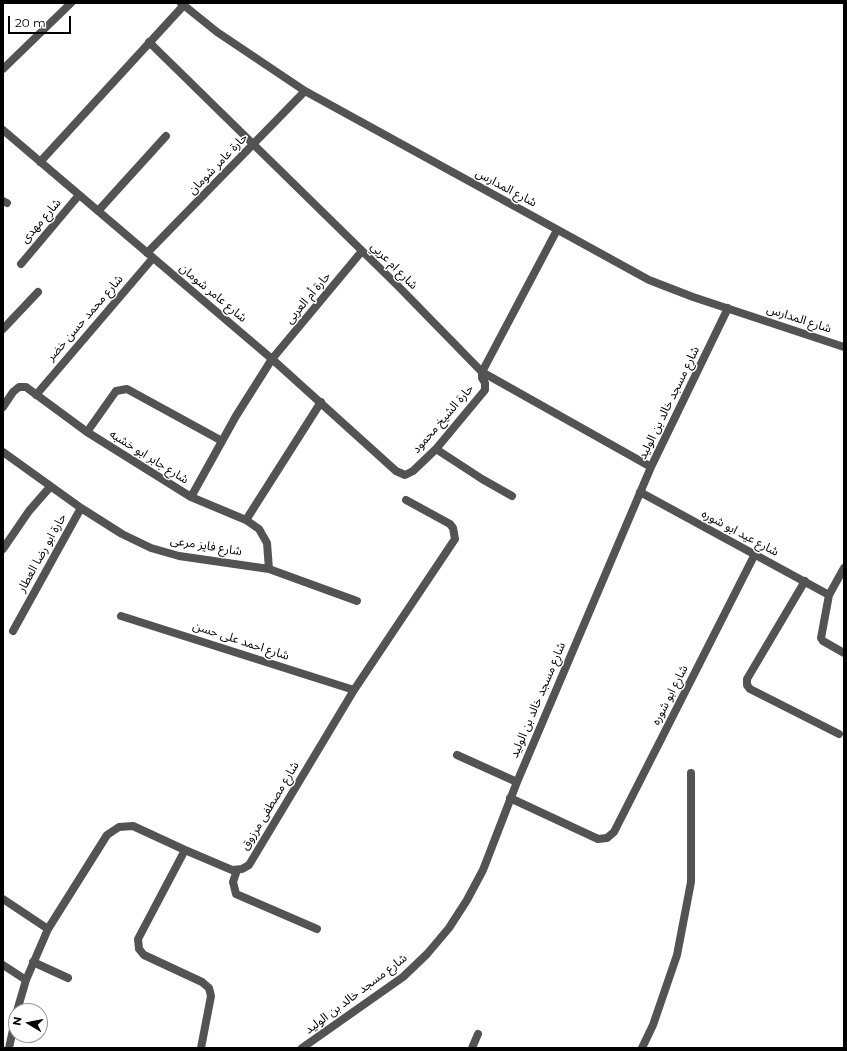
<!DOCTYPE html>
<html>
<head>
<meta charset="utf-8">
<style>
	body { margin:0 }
	#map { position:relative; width:847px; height:1051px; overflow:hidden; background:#fff; font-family:Montserrat,sans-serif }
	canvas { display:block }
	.frame { position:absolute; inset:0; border:4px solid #000; pointer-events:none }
	.north { position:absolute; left:8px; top:1003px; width:40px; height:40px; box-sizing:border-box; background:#fff; border:1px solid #999; border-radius:50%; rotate:280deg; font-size:11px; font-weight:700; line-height:16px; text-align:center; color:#000 }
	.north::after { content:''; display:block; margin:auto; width:14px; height:18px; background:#000; clip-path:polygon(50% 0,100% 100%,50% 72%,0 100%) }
	.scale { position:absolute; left:8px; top:16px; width:63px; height:18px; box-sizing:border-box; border:2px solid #000; border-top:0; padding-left:5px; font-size:12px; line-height:14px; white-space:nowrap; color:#000; -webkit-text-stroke:3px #fff; paint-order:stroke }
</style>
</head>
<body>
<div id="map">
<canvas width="847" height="1051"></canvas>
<div class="frame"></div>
<div class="north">N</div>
<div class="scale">20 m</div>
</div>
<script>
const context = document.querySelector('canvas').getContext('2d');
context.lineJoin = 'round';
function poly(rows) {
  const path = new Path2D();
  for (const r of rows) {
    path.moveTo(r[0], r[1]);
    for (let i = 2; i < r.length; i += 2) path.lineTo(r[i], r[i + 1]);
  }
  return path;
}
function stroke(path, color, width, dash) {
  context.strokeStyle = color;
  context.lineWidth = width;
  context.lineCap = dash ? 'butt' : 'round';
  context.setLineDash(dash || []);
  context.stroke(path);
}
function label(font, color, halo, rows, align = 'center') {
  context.font = font + ' Montserrat,"Noto Sans Arabic",sans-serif';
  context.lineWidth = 3;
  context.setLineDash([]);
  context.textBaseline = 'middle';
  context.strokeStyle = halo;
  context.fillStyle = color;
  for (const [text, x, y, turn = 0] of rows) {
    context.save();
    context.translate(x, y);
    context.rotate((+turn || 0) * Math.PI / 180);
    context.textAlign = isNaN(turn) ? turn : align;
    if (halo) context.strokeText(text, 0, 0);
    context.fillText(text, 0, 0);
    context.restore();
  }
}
stroke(poly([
	[181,3,217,32,305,91,649,280,693,297,844,347],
	[149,42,397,285,482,372,651,467],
	[3,69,71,3],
	[3,130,272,359,396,471,405,475,413,471,436,449,485,390,485,383,482,378,482,372,557,230],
	[40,162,184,5],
	[3,201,7,203],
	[98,211,166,136],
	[147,253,305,91],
	[21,264,79,195],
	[3,329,38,292],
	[36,395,153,258],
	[3,407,13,392,19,387,26,387,87,432,191,497,246,520,259,529,267,543,269,569],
	[87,432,116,391,127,389,222,441],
	[436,449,482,479,512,496],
	[3,452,81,508,122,534,151,548,179,556,269,569,357,601],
	[640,492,829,595],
	[191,497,236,416,272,359,362,251],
	[246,520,321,402],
	[3,549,29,511,50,487],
	[844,568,829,595,821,638,823,641,844,653],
	[805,581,747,679,747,685,750,689,839,734],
	[121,616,354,690],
	[13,631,81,508],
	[457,755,517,782],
	[510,798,598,839,607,838,614,832,755,554],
	[185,850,138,939,139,949,144,955,202,982,209,988,211,996,201,1048],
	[237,870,233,882,236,894,317,929],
	[3,899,48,929],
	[33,962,68,978],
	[3,965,26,980],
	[17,1011,26,980,48,929,107,835,119,827,133,826,185,850,232,870,242,869,249,865,354,690,455,539,453,528,450,524,406,500],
	[9,1048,16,1016],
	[302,1048,403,977,427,954,449,928,467,900,483,870,517,782,651,467,728,308],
	[472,1048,478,1034],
	[642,1048,653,1025,677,955,691,882,691,773]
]), '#535353', 8);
label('12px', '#000', '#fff', [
	["حارة عامر شومان",218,164,-46],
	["شارع المدارس",506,188,28],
	["شارع مهدى",41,221,-49],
	["شارع ام عربي",394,266,45],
	["شارع عامر شومان",213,293,40],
	["حارة أم العربى",308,298,-50],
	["شارع محمد حسن خضر",85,318,-49],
	["شارع المدارس",799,319,18],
	["شارع مسجد خالد بن الوليد",669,403,-64],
	["حارة الشيخ محمود",443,419,-49],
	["شارع جابر ابو خشبه",149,457,32],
	["شارع عيد ابو شوره",740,533,28],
	["شارع فايز مرعى",206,546,9],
	["حارة ابو رضا العطار",42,553,-61],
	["شارع احمد على حسن",241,641,18],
	["شارع ابو شوره",670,695,-63],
	["شارع مسجد خالد بن الوليد",538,700,-67],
	["شارع مصطفى مرزوق",270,806,-59],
	["شارع مسجد خالد بن الوليد",356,994,-37]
]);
</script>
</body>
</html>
